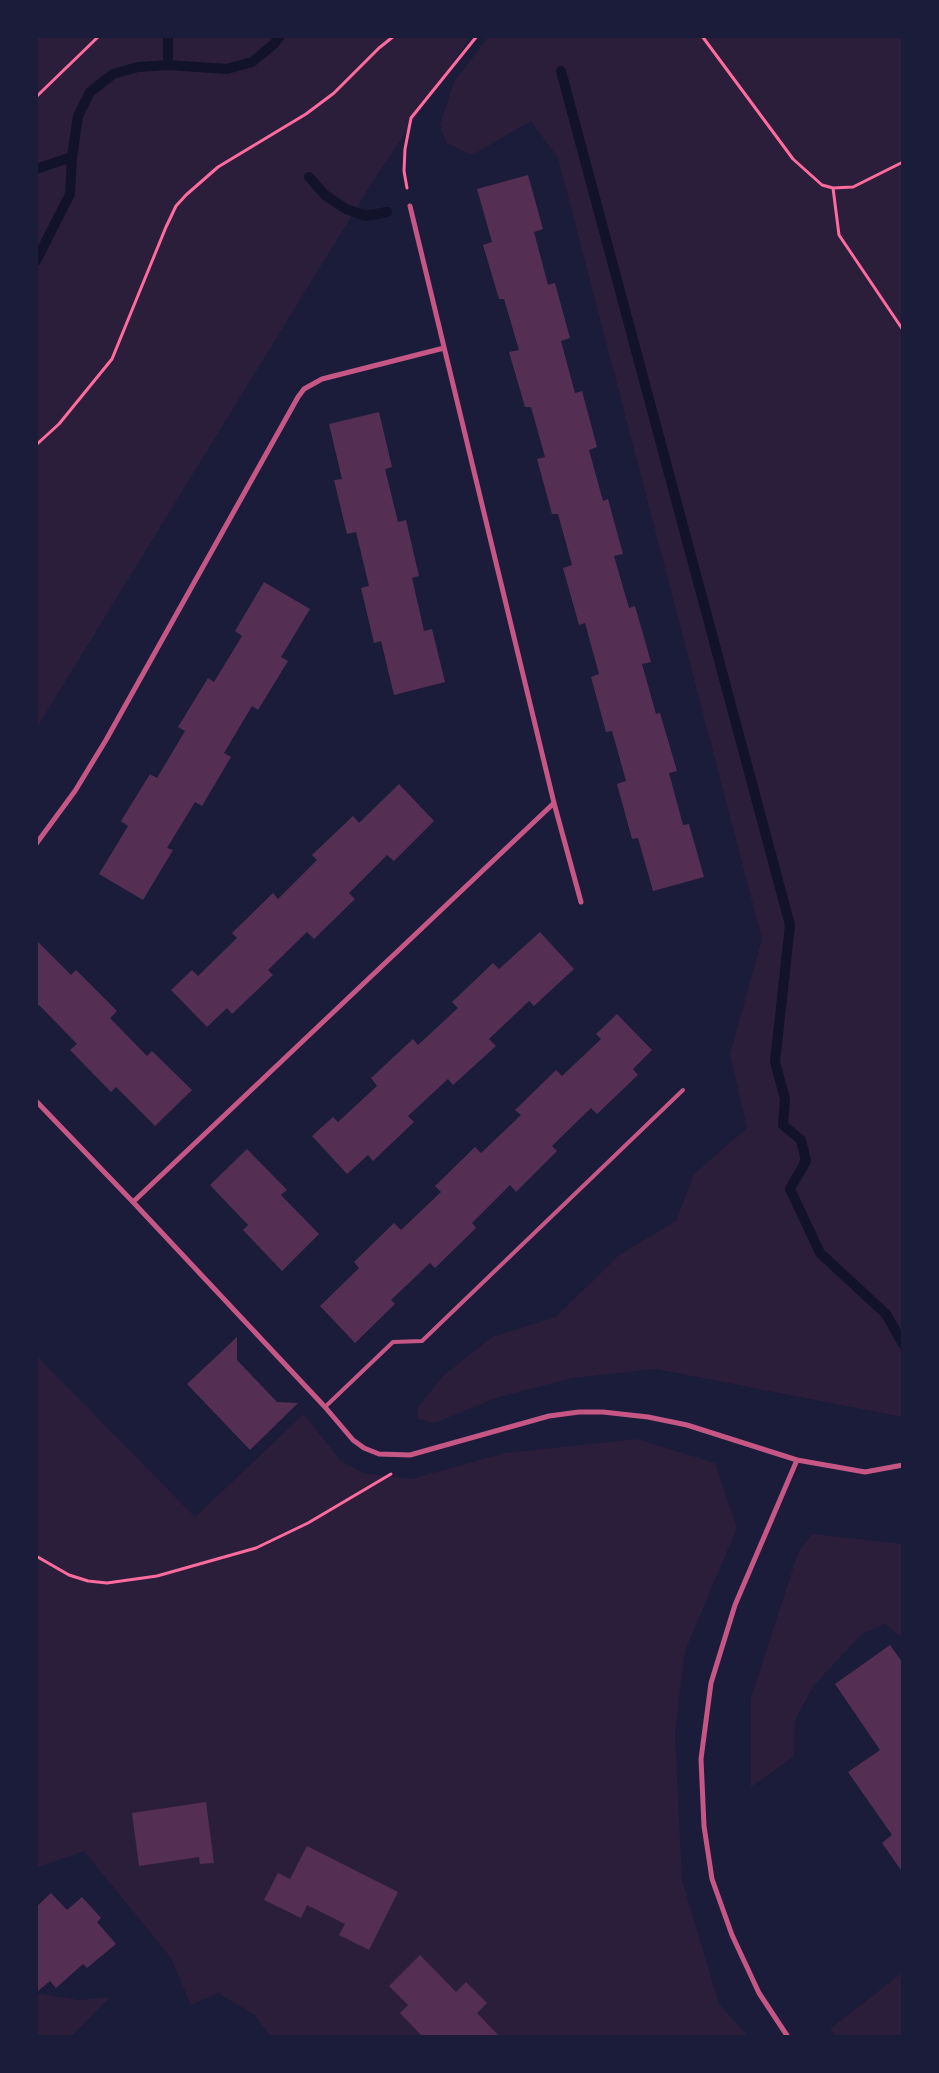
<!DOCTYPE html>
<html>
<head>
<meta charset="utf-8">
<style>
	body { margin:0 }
	#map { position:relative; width:939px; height:2073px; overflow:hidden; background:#1b1b3a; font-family:"Exo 2",sans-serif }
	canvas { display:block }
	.frame { position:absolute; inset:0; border:38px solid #1b1b3a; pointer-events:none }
</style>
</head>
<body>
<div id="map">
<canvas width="939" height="2073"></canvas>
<div class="frame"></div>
</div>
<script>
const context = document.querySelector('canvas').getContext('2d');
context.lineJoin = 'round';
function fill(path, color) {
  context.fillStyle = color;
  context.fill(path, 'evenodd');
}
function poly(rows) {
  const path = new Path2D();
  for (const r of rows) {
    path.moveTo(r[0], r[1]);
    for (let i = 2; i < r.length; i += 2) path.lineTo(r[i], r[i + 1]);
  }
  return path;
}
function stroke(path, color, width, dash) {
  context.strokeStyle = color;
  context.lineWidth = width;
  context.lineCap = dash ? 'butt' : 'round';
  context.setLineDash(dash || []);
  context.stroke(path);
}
fill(poly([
	[36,36,471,36,373,181,36,729],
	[489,36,903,36,903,1417,656,1369,573,1378,499,1397,435,1423,418,1419,418,1407,443,1376,492,1337,556,1317,619,1255,676,1221,694,1174,747,1128,730,1054,762,939,558,158,531,121,472,155,446,143,440,125,454,82],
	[36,1355,195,1517,304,1414,340,1460,363,1473,411,1479,505,1453,637,1439,715,1463,737,1528,685,1651,675,1732,682,1880,719,2004,749,2037,271,2037,255,2015,218,1993,191,2005,171,1958,84,1851,36,1868],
	[812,1534,903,1544,903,1639,885,1624,862,1634,814,1685,795,1720,794,1756,751,1787,751,1698,798,1553],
	[903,1972,903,2037,836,2037,830,2029],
	[36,1993,79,2000,110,1997,71,2037,36,2037]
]), '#2a1e3b');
stroke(poly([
	[168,36,168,65],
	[561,71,790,925,775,1062,785,1099,783,1125,801,1140,806,1161,790,1189,820,1253,886,1314,903,1344],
	[36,169,72,157],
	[309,177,325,195,346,209,366,216,387,212],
	[36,261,70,194,72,157,78,116,90,92,113,74,138,67,168,65,227,69,252,62,274,44,280,36]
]), '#12122b', 10);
fill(poly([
	[528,175,543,229,534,232,548,285,555,283,570,338,561,341,575,393,582,391,597,447,589,450,603,501,608,499,623,554,614,556,629,608,635,606,651,662,642,664,656,714,660,713,677,771,669,773,683,825,689,824,704,877,653,891,638,838,632,839,617,784,626,781,612,731,606,732,591,677,599,674,585,623,579,625,563,568,572,565,558,514,552,514,537,459,545,457,531,407,525,407,509,352,519,350,504,299,499,299,483,245,492,242,477,189],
	[379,412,392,467,385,469,398,522,406,520,419,576,412,578,424,631,432,629,445,682,394,695,381,641,374,643,361,588,369,586,356,532,347,534,334,480,342,479,329,424],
	[264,582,310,609,281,657,288,661,258,710,252,706,224,753,231,757,202,806,195,802,167,848,173,850,143,900,99,874,128,826,121,821,150,774,157,778,185,731,178,727,208,678,214,682,242,636,235,631],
	[399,784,434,821,394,861,387,855,349,893,355,899,314,939,307,932,268,970,273,975,232,1014,227,1008,207,1027,171,990,192,970,198,976,237,938,232,933,273,893,278,899,317,860,312,855,353,816,359,823],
	[540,932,574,969,534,1006,529,1001,489,1039,496,1046,453,1085,448,1079,408,1116,414,1122,373,1161,368,1155,347,1174,312,1136,333,1117,338,1122,377,1086,371,1078,413,1039,418,1045,458,1008,452,1002,493,963,499,969],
	[36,940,71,975,76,970,117,1011,110,1018,147,1056,152,1051,192,1090,155,1126,116,1087,111,1092,70,1050,77,1044,39,1005,36,1008],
	[617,1014,652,1050,633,1069,638,1075,597,1114,591,1108,552,1146,557,1151,516,1192,510,1185,472,1223,476,1228,435,1268,430,1263,391,1300,395,1304,355,1343,320,1306,359,1268,354,1262,394,1223,401,1230,441,1192,435,1186,475,1147,481,1153,521,1115,515,1110,556,1070,562,1076,601,1039,596,1034],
	[247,1149,287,1190,281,1195,319,1234,282,1271,243,1230,248,1225,210,1185],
	[237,1337,237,1360,277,1402,298,1403,250,1450,187,1384],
	[890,1645,903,1663,903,1873,882,1843,892,1835,848,1772,880,1750,835,1684],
	[206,1802,214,1863,200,1864,199,1857,139,1866,132,1813],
	[307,1846,398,1892,369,1950,339,1935,345,1924,307,1905,301,1918,264,1900,278,1873,290,1879],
	[51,1893,67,1910,82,1897,101,1918,97,1922,116,1944,87,1968,83,1964,56,1988,50,1981,38,1991,36,1989,36,1907],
	[420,1955,456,1992,466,1982,487,2003,477,2013,498,2035,495,2037,423,2037,400,2013,408,2005,389,1986]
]), '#542f53');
stroke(poly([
	[702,36,793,159,822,185,833,188,853,187,903,162],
	[36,97,99,36],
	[407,188,404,171,405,149,411,118,477,36],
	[833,188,839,235,903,330],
	[36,445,59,424,112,359,166,227,176,206,186,195,218,167,306,114,334,93,379,48,394,36],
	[36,1556,69,1575,88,1581,107,1583,157,1576,256,1548,308,1523,391,1474]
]), '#ff6b9d', 3);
stroke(poly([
	[325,1407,393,1342,422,1341,683,1090]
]), '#c65784', 4);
stroke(poly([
	[410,206,554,803,581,902],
	[36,844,75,791,106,740,298,397,304,389,322,379,444,348],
	[36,1101,133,1202,554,803],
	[133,1202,325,1407,353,1440,364,1448,379,1454,410,1455,549,1416,579,1412,603,1412,648,1417,687,1425,797,1460,865,1472,903,1465],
	[788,2037,759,1993,732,1935,712,1879,704,1826,701,1759,711,1683,735,1605,797,1460]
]), '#c65784', 5);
</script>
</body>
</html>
